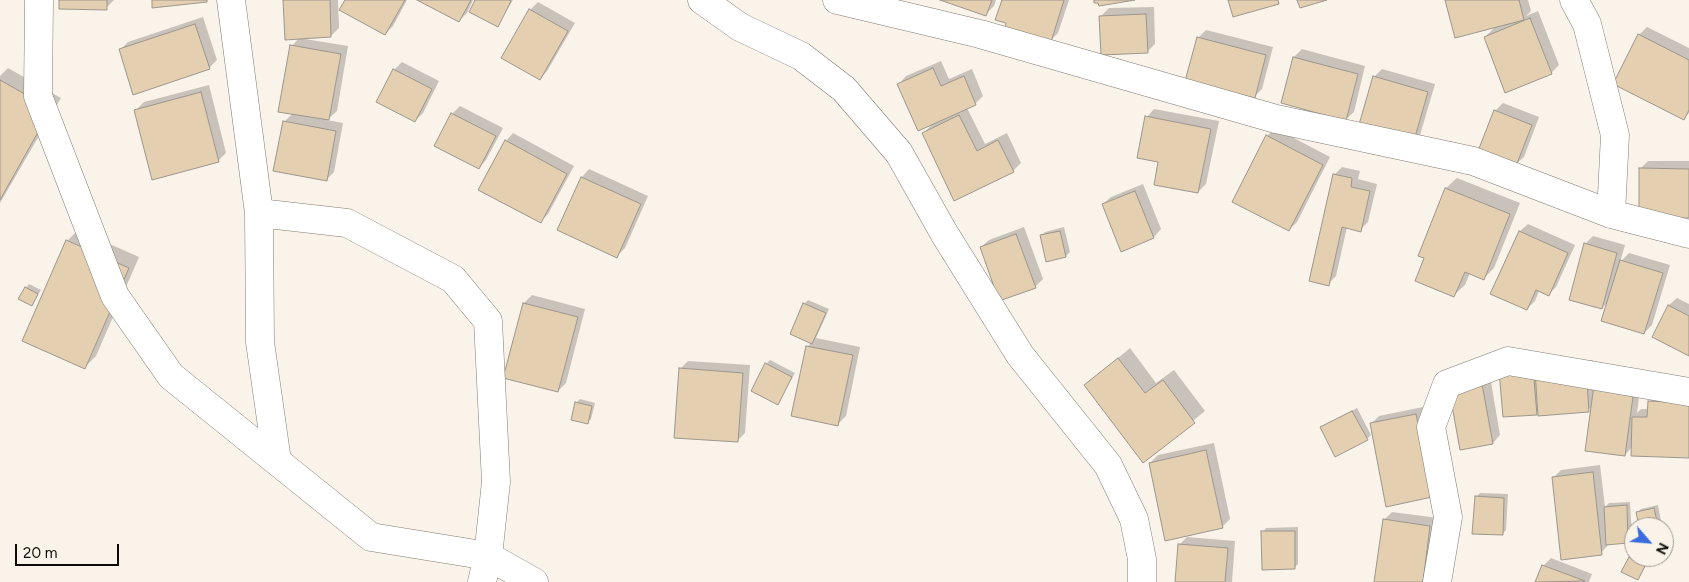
<!DOCTYPE html>
<html>
<head>
<meta charset="utf-8">
<style>
	body { margin:0 }
	#map { position:relative; width:1689px; height:582px; overflow:hidden; background:#faf3e9; font-family:Figtree,sans-serif }
	canvas { display:block }
	.north { position:absolute; left:1624px; top:517px; width:50px; height:50px; box-sizing:border-box; background:#faf3e9; border:1px solid #9b968f; border-radius:50%; rotate:117deg; font-size:14px; font-weight:700; line-height:20px; text-align:center; color:#0d0b08 }
	.north::after { content:''; display:block; margin:auto; width:18px; height:22px; background:#3a6ede; clip-path:polygon(50% 0,100% 100%,50% 72%,0 100%) }
	.scale { position:absolute; left:15px; top:544px; width:104px; height:22px; box-sizing:border-box; border:2px solid #0d0b08; border-top:0; padding-left:6px; font-size:15px; line-height:18px; white-space:nowrap; color:#0d0b08; -webkit-text-stroke:4px #faf3e9; paint-order:stroke }
</style>
</head>
<body>
<div id="map">
<canvas width="1689" height="582"></canvas>
<div class="north">N</div>
<div class="scale">20 m</div>
</div>
<script>
const context = document.querySelector('canvas').getContext('2d');
context.lineJoin = 'round';
function fill(path, color) {
  context.fillStyle = color;
  context.fill(path, 'evenodd');
}
function poly(rows) {
  const path = new Path2D();
  for (const r of rows) {
    path.moveTo(r[0], r[1]);
    for (let i = 2; i < r.length; i += 2) path.lineTo(r[i], r[i + 1]);
  }
  return path;
}
function stroke(path, color, width, dash) {
  context.strokeStyle = color;
  context.lineWidth = width;
  context.lineCap = dash ? 'butt' : 'round';
  context.setLineDash(dash || []);
  context.stroke(path);
}
fill(poly([
	[60,0,114,0,106,8],
	[285,0,338,0,339,28,331,36,305,39,348,46,337,111,327,120,343,123,334,172,326,180,284,122,293,113,292,46,299,38],
	[346,0,407,0,393,26,385,34],
	[420,0,473,0,467,13,459,21],
	[476,0,513,0,498,25],
	[944,0,996,0,994,6,986,14],
	[1003,0,1069,0,1058,33,1050,41],
	[1446,0,1528,0,1531,11,1526,16,1538,11,1559,65,1551,73,1485,37,1496,26],
	[538,2,575,23,547,71,540,79,530,10],
	[1154,7,1155,44,1147,52,1101,16,1109,8],
	[203,17,217,60,209,68,120,50,128,42],
	[1647,27,1689,48,1689,113,1684,118,1639,35],
	[1206,30,1273,47,1262,89,1254,97,1198,38],
	[1302,49,1365,66,1354,112,1346,119,1283,103,1294,57],
	[941,61,949,79,972,69,983,96,975,104,967,108,985,144,1007,133,1021,163,1013,171,923,134,934,122,899,84,906,76],
	[402,62,439,81,423,113,415,121,394,70],
	[8,68,61,98,0,203,0,76],
	[1382,69,1435,84,1420,135,1412,143,1374,77],
	[209,85,226,153,218,161,136,110,144,102],
	[1503,103,1539,117,1524,157,1516,164,1495,111],
	[460,106,503,128,486,160,479,168,452,114],
	[1154,109,1219,121,1206,184,1198,192,1160,161,1147,117],
	[1275,128,1330,157,1297,222,1289,230,1267,136],
	[513,133,574,166,548,214,540,222,506,141],
	[1648,161,1689,161,1689,217,1640,169],
	[1342,167,1360,171,1358,179,1377,184,1368,222,1360,230,1347,227,1336,276,1328,284,1334,175],
	[589,169,648,196,625,248,617,256,558,229,582,177],
	[1457,178,1520,203,1494,268,1484,278,1470,273,1465,285,1454,295,1425,258,1419,255,1446,188],
	[1143,184,1161,229,1154,237,1103,204,1111,197],
	[1528,224,1575,245,1556,287,1548,295,1539,291,1535,301,1527,309,1492,293,1520,231],
	[1024,227,1043,279,1035,287,981,247,989,240],
	[1064,227,1070,252,1066,256,1041,236,1045,232],
	[78,230,139,257,96,356,85,367,67,241],
	[1593,236,1625,245,1620,262,1629,253,1670,265,1652,325,1644,333,1609,301,1602,308,1585,244],
	[29,284,41,290,32,305,26,288],
	[532,295,585,309,566,383,558,391,524,303],
	[1677,298,1689,304,1689,355,1653,336,1669,305],
	[808,300,829,309,816,338,860,347,846,416,838,424,793,415,808,346,812,342,804,304],
	[1130,348,1156,383,1174,370,1205,411,1144,461,1086,385],
	[770,360,795,373,778,403,766,364],
	[1593,360,1595,385,1641,382,1637,413,1641,409,1649,409,1649,402,1657,394,1689,395,1689,456,1632,447,1625,455,1592,406,1588,410,1539,411,1536,413,1504,416,1544,364],
	[688,361,750,365,745,433,737,441,680,369],
	[1490,376,1500,435,1493,443,1459,382],
	[580,399,595,403,591,419,587,423,576,403],
	[1423,407,1439,488,1371,424,1379,416],
	[1357,408,1371,435,1367,439,1322,427],
	[1214,443,1230,519,1222,527,1150,463,1158,455],
	[1600,465,1605,507,1609,503,1630,502,1632,538,1628,542,1609,544,1601,553,1553,478,1561,470],
	[1480,493,1508,494,1506,530,1502,534,1476,497],
	[1658,505,1661,521,1657,525,1640,527,1637,513,1641,509],
	[1392,512,1438,518,1429,582,1375,582,1384,520],
	[1298,527,1298,564,1294,568,1263,532,1266,528],
	[1187,537,1235,541,1232,582,1176,582,1179,545],
	[1633,554,1634,557,1648,562,1638,579,1630,558],
	[1551,558,1592,574,1589,582,1537,582,1543,566]
]), '#0003');
const building = poly([
	[59,0,107,0,107,10,59,9,59,0],
	[152,0,207,0,207,2,152,8,152,0],
	[283,0,330,0,331,37,285,40,283,0],
	[345,0,405,0,385,35,339,10,345,0],
	[417,0,471,0,459,22,417,0],
	[475,0,509,0,511,1,498,27,469,12,475,0],
	[940,0,992,0,986,16,940,0],
	[1002,0,1064,0,1051,42,1005,28,1006,23,995,20,1002,0],
	[1094,0,1135,0,1099,6,1098,3,1094,3,1094,0],
	[1228,0,1278,0,1279,4,1233,17,1228,0],
	[1297,0,1327,0,1300,8,1297,0],
	[1445,0,1519,0,1524,20,1455,38,1445,0],
	[529,9,568,31,540,80,501,58,529,9],
	[1146,14,1148,53,1101,55,1099,16,1146,14],
	[1530,18,1552,74,1505,93,1484,37,1530,18],
	[195,24,210,69,133,95,119,49,195,24],
	[1638,34,1689,60,1689,110,1684,120,1613,84,1638,34],
	[1197,37,1266,55,1255,98,1185,81,1197,37],
	[290,45,341,54,329,120,278,112,290,45],
	[1293,57,1358,74,1346,121,1281,103,1293,57],
	[933,68,941,86,964,76,976,105,918,131,897,84,933,68],
	[393,69,432,89,415,122,376,102,393,69],
	[1373,76,1428,92,1413,144,1358,128,1373,76],
	[0,80,51,109,0,200,0,80],
	[201,92,219,162,152,180,134,110,201,92],
	[1494,110,1532,125,1516,166,1478,151,1494,110],
	[451,113,496,136,479,169,434,146,451,113],
	[959,115,977,151,998,140,1014,172,954,201,922,133,959,115],
	[1145,116,1211,129,1198,193,1154,185,1158,162,1137,158,1145,116],
	[283,121,336,131,327,181,273,171,283,121],
	[1266,135,1323,165,1289,231,1232,202,1266,135],
	[505,140,567,174,541,223,478,190,505,140],
	[1639,168,1689,169,1689,218,1639,218,1639,168],
	[1333,174,1352,178,1351,187,1370,191,1361,232,1342,227,1329,286,1309,281,1333,174],
	[581,177,641,204,617,258,557,230,581,177],
	[1445,188,1510,214,1484,280,1465,272,1454,297,1415,281,1424,258,1418,256,1445,188],
	[1135,191,1154,238,1121,252,1102,204,1135,191],
	[1060,231,1066,257,1046,262,1040,235,1060,231],
	[1519,231,1568,253,1549,296,1536,290,1527,310,1490,294,1519,231],
	[1016,234,1036,288,999,301,980,247,1016,234],
	[66,240,129,268,85,369,22,341,66,240],
	[1584,243,1617,253,1602,309,1569,300,1584,243],
	[1620,260,1663,273,1644,334,1601,321,1620,260],
	[25,287,38,294,32,306,18,299,25,287],
	[523,303,578,317,558,392,503,378,523,303],
	[803,303,826,313,812,344,790,334,803,303],
	[1668,305,1689,316,1689,356,1652,337,1668,305],
	[806,346,853,355,838,426,791,416,806,346],
	[1118,358,1145,393,1163,380,1195,423,1143,463,1084,385,1118,358],
	[765,363,792,377,778,405,751,391,765,363],
	[1586,367,1589,412,1538,416,1535,371,1586,367],
	[679,368,743,373,738,442,674,438,679,368],
	[1533,368,1537,415,1503,417,1499,371,1533,368],
	[1482,384,1493,444,1460,450,1449,389,1482,384],
	[1594,385,1634,389,1625,456,1585,451,1594,385],
	[1648,401,1689,403,1689,458,1631,456,1632,417,1647,417,1648,401],
	[575,402,592,406,588,424,571,420,575,402],
	[1352,411,1368,440,1335,457,1320,427,1352,411],
	[1416,414,1432,497,1386,507,1370,423,1416,414],
	[1206,450,1223,528,1165,541,1149,463,1206,450],
	[1593,472,1602,555,1561,560,1552,477,1593,472],
	[1475,496,1504,498,1503,535,1472,534,1475,496],
	[1627,505,1628,543,1606,545,1604,507,1627,505],
	[1654,508,1658,526,1639,527,1636,512,1654,508],
	[1383,519,1430,526,1423,582,1374,582,1383,519],
	[1261,531,1295,531,1295,569,1262,570,1261,531],
	[1178,544,1228,548,1225,582,1175,582,1178,544],
	[1629,557,1645,566,1638,580,1621,572,1629,557],
	[1542,565,1585,581,1535,582,1542,565]
]);
fill(building, '#e4cfb0');
stroke(building, '#9c968d', 1);
const minor = poly([
	[39,0,38,96,115,296,171,376,371,537,488,556,534,582],
	[231,0,259,213,260,342,277,461],
	[837,0,980,34,1276,119,1473,161,1611,214,1689,234],
	[1574,0,1587,24,1615,135,1611,214],
	[259,213,347,223,453,279,488,321,496,482,488,556,482,582],
	[1437,582,1448,517,1431,427,1447,384,1508,361,1689,392]
]);
const trunk = poly([
	[702,0,740,27,801,56,844,89,899,153,944,233,1020,355,1108,465,1134,519,1142,559,1142,582]
]);
stroke(minor, '#827c74', 29);
stroke(trunk, '#827c74', 29);
stroke(minor, '#fff', 28);
stroke(trunk, '#fff', 28);
</script>
</body>
</html>
